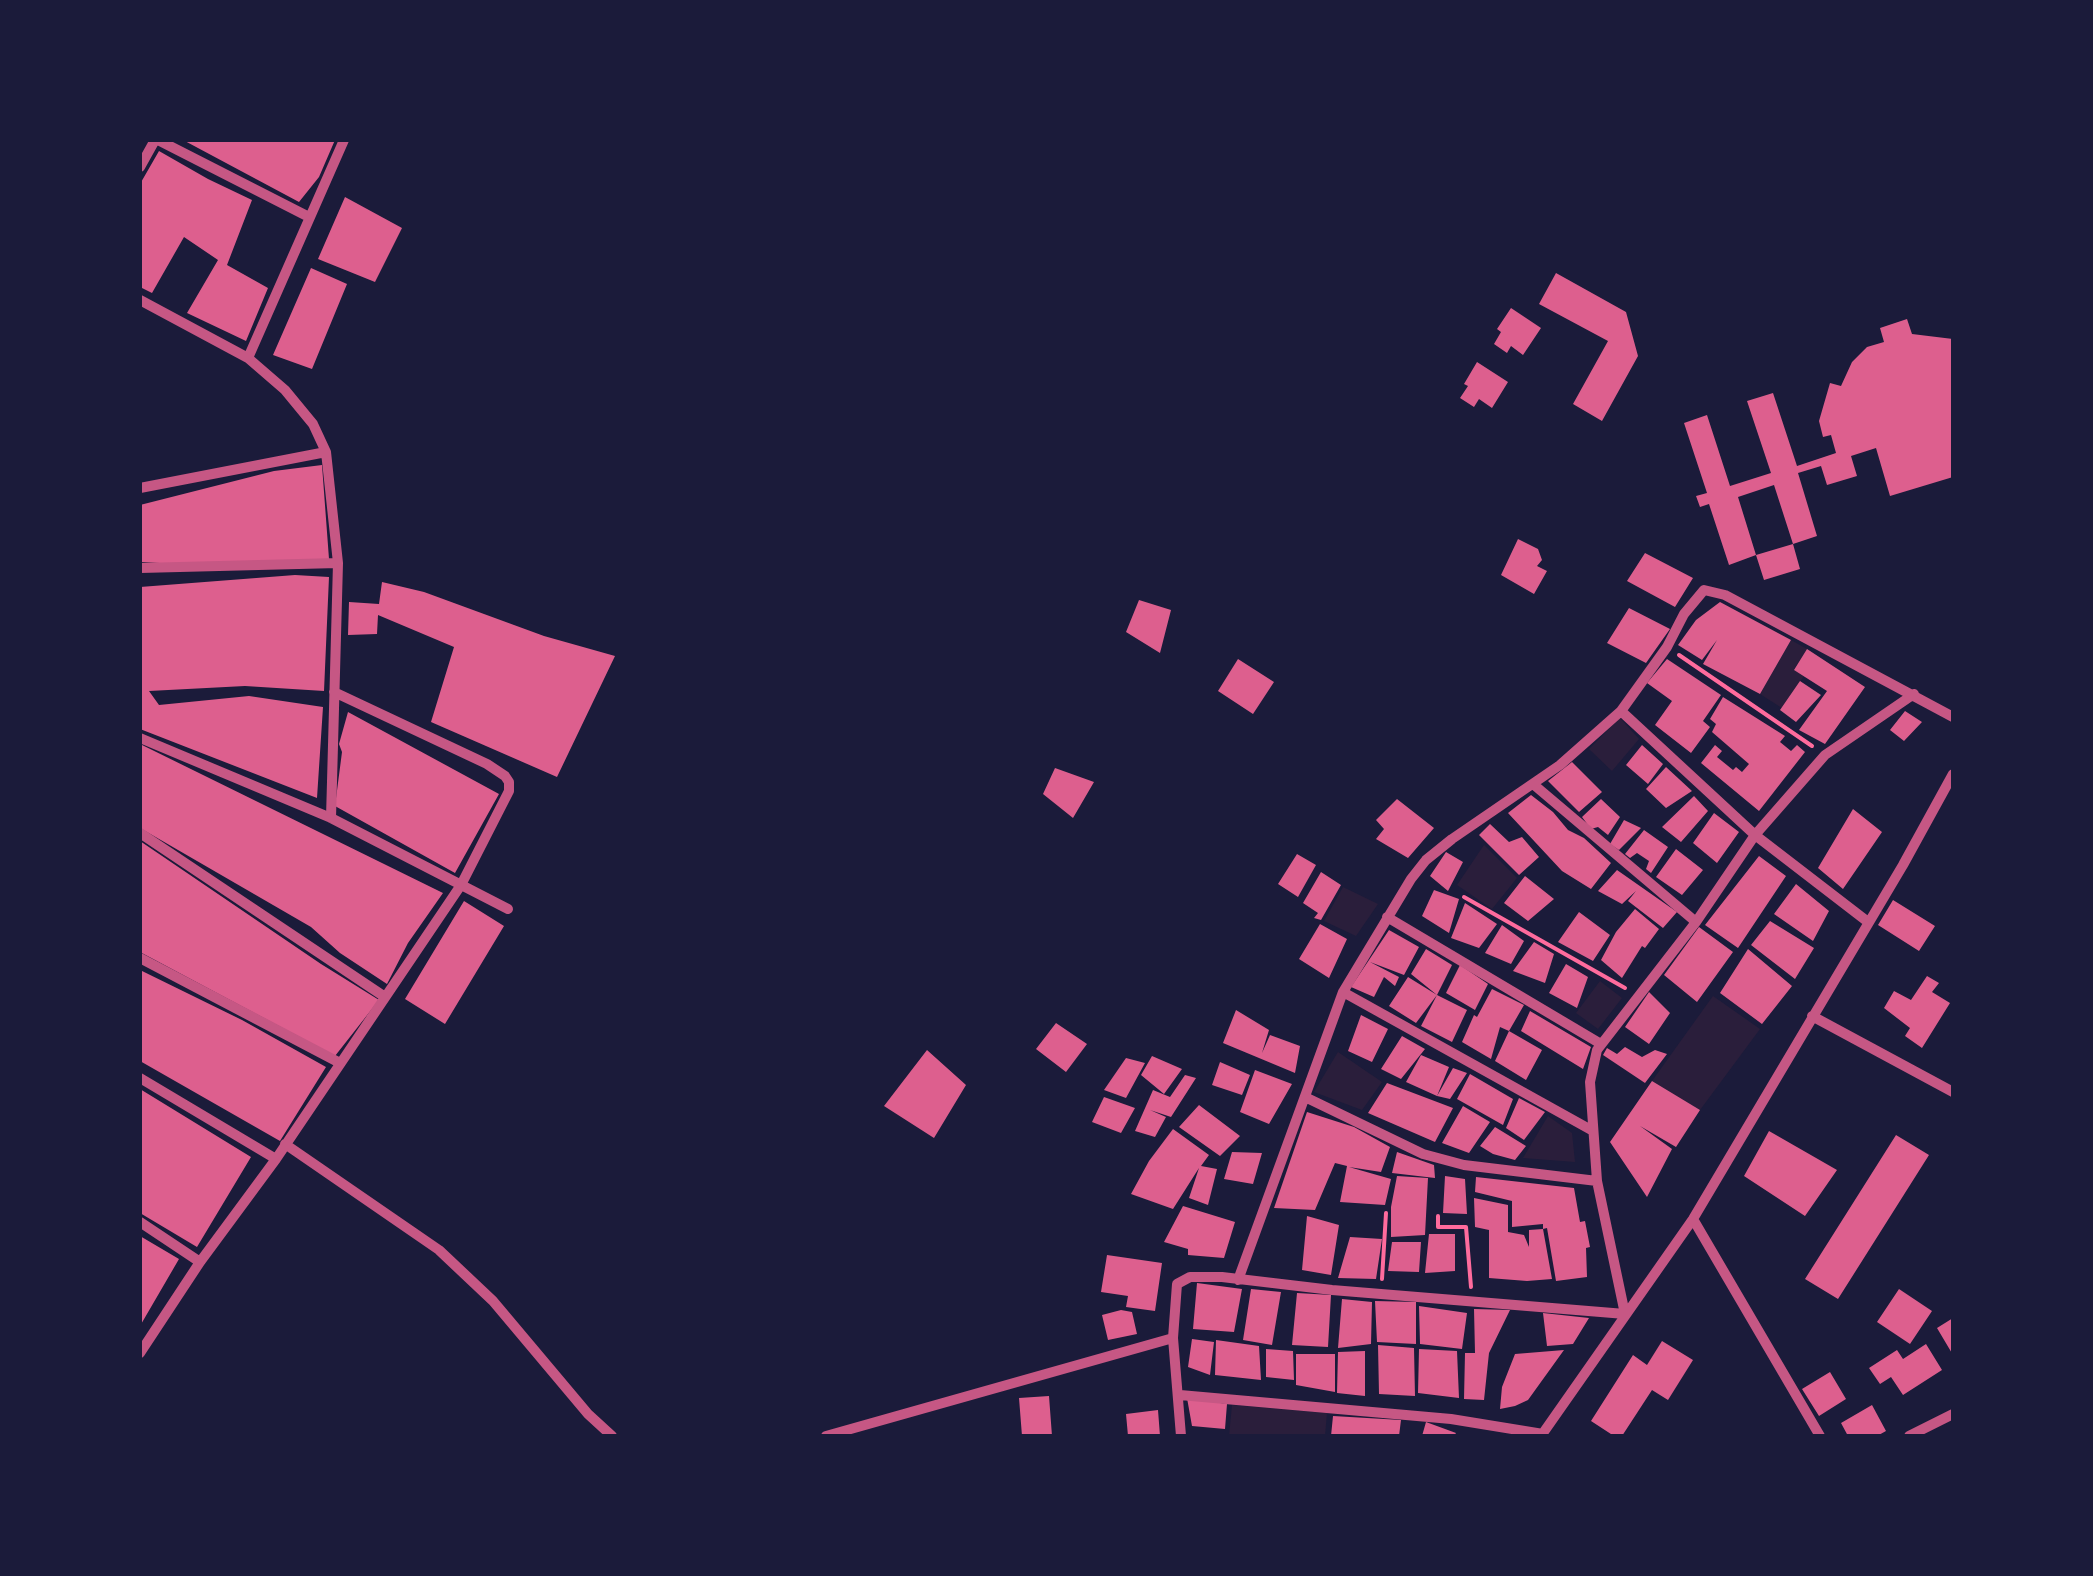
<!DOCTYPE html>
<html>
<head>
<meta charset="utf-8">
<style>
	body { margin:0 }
	#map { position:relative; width:2093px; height:1576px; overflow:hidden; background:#1b1b3a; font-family:Arial,sans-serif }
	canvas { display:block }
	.frame { position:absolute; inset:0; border:142px solid #1b1b3a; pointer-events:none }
</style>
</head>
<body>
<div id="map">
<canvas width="2093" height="1576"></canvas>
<div class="frame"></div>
</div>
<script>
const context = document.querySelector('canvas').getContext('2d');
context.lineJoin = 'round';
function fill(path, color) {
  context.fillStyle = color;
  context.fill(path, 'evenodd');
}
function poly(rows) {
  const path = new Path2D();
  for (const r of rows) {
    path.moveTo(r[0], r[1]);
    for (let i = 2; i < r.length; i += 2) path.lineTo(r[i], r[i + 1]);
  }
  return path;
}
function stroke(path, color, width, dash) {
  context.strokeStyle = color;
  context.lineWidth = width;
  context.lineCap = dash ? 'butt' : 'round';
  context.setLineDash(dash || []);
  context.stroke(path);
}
fill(poly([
	[1791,640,1807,649,1794,669,1804,676,1782,708,1760,694],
	[1620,718,1639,739,1612,771,1589,749],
	[1484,845,1517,878,1492,909,1457,885],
	[1343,887,1378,904,1356,936,1324,921],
	[1600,981,1622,998,1598,1029,1576,1013],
	[1713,996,1760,1029,1700,1110,1652,1081],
	[1338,1052,1382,1082,1362,1110,1314,1092],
	[1548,1116,1572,1133,1575,1162,1523,1158],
	[1232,1405,1327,1413,1325,1436,1229,1436]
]), '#2a1e3b');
fill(poly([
	[183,140,335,140,319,177,299,202],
	[159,151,208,179,252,200,227,265,268,288,246,341,187,313,218,260,184,237,152,293,140,287,140,184],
	[345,197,402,228,375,282,318,259],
	[311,268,347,284,312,369,273,355],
	[1556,273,1626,312,1638,356,1602,421,1573,404,1608,341,1539,304],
	[1511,308,1541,328,1523,355,1511,346,1507,353,1494,344,1501,332,1497,329],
	[1907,319,1912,334,1953,339,1953,477,1890,496,1876,448,1851,456,1857,476,1827,485,1821,466,1798,473,1817,536,1793,544,1774,485,1738,497,1756,555,1729,565,1709,504,1700,507,1696,496,1707,493,1684,423,1707,415,1730,486,1771,473,1747,401,1773,393,1797,466,1836,453,1831,435,1823,437,1819,421,1830,383,1841,386,1852,362,1867,347,1884,342,1880,328],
	[1477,362,1508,382,1492,408,1479,399,1474,407,1460,398,1468,386,1464,384],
	[322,465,329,559,179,564,140,562,140,505,274,471],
	[1518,539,1538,549,1542,560,1537,566,1547,571,1534,594,1501,575],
	[1793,544,1800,569,1764,580,1756,555],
	[1645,553,1693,578,1675,607,1627,581],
	[295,575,329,577,324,691,245,686,149,691,159,705,249,696,323,707,317,798,140,729,140,587],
	[382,582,424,592,544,636,615,656,557,777,431,722,454,647,378,615,377,634,348,635,349,602,379,604],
	[1139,600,1171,610,1160,653,1126,632],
	[1720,602,1791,640,1760,694,1703,664,1717,640,1702,660,1678,645,1696,620],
	[1629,608,1670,629,1646,663,1607,643],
	[1807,649,1865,687,1825,744,1799,730,1827,691,1794,670],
	[1238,659,1274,682,1253,714,1218,691],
	[1667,659,1721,695,1703,721,1710,727,1691,753,1655,725,1672,701,1647,683],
	[1800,681,1821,695,1796,722,1780,710],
	[1723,697,1785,736,1780,742,1791,751,1797,745,1805,752,1759,811,1701,763,1715,745,1722,751,1717,757,1733,770,1736,767,1742,772,1749,764,1712,732,1716,724,1710,719],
	[1905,711,1922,722,1904,741,1890,730],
	[348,712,499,794,455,873,335,806,342,752,339,744],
	[140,744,443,893,408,943,387,984,340,953,311,927,140,828],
	[1642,745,1663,764,1648,784,1626,765],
	[1572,762,1602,792,1579,812,1548,781],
	[1666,767,1692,791,1666,808,1646,789],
	[1055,768,1094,782,1073,818,1043,794],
	[1531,795,1553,812,1568,830,1584,838,1611,863,1591,889,1562,871,1508,813],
	[1694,796,1708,811,1681,842,1662,827],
	[1397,799,1434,828,1408,858,1376,839,1384,829,1376,820],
	[1601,799,1620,817,1608,835,1598,827,1591,829,1582,817],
	[1853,809,1882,832,1843,889,1818,868],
	[1714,813,1739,832,1717,863,1693,843],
	[1624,820,1641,828,1619,850,1610,844],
	[1490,824,1509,842,1522,837,1539,857,1519,875,1479,835],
	[1644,830,1668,847,1651,873,1646,869,1649,861,1637,853,1630,858,1625,854],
	[140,841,321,964,379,1000,335,1056,140,952],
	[1676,849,1703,870,1682,895,1656,877],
	[1446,852,1463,862,1448,891,1430,876],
	[1297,854,1316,865,1298,897,1278,884],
	[1759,856,1786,876,1738,948,1705,925],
	[1617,870,1677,912,1663,928,1628,901,1636,891,1622,904,1598,891],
	[1321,872,1341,885,1321,920,1314,918,1318,913,1303,903],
	[1525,876,1554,899,1528,921,1504,903],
	[1796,884,1829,911,1813,941,1774,914],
	[1434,890,1459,899,1449,933,1422,916],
	[1893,900,1935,926,1919,951,1878,925],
	[464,901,504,926,445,1024,405,999],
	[1465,903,1497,924,1479,948,1451,938],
	[1635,909,1659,929,1645,948,1642,946,1622,978,1601,960,1616,932],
	[1579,912,1610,935,1593,961,1558,942],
	[1770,921,1814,948,1795,979,1751,945],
	[1320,924,1347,939,1329,978,1299,959],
	[1502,925,1524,941,1511,964,1485,953],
	[1699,927,1733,952,1697,1002,1664,975],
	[1389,930,1419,947,1404,975,1370,962,1399,977,1395,986,1384,977,1374,997,1351,987],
	[1534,942,1554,954,1545,983,1513,971],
	[1426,949,1452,965,1437,995,1467,1010,1452,1042,1421,1026,1437,995,1416,1023,1389,1006,1408,977,1437,995,1411,974],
	[1748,949,1792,986,1762,1024,1720,993],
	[1566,964,1588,977,1577,1008,1549,993],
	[1460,965,1488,984,1475,1010,1446,993],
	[140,970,242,1020,326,1067,280,1141,140,1061],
	[1927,976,1939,983,1932,992,1950,1003,1922,1048,1905,1036,1910,1028,1884,1008,1894,991,1911,1000],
	[1492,989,1524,1005,1509,1031,1500,1027,1491,1059,1462,1042,1474,1015,1477,1017],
	[1649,992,1670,1013,1649,1044,1625,1027],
	[1236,1010,1269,1030,1262,1053,1270,1035,1300,1046,1295,1073,1223,1043],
	[1530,1011,1591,1047,1583,1069,1521,1031],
	[1361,1015,1388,1029,1372,1062,1348,1051],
	[1056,1023,1087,1044,1066,1072,1036,1049],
	[1509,1031,1542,1050,1526,1080,1495,1061],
	[1402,1036,1425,1049,1401,1079,1381,1069],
	[1625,1047,1642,1057,1655,1050,1667,1054,1645,1083,1603,1055,1607,1048,1617,1054],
	[927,1050,966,1085,934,1138,884,1106],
	[1421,1055,1449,1067,1437,1096,1453,1068,1467,1073,1450,1099,1437,1096,1406,1082],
	[1152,1056,1182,1069,1164,1094,1141,1075],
	[1126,1058,1145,1063,1126,1098,1104,1090],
	[1220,1062,1250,1075,1242,1095,1212,1085],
	[1255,1070,1292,1084,1269,1124,1240,1112],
	[1470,1074,1513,1099,1503,1125,1457,1099],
	[1185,1075,1196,1078,1171,1117,1150,1110,1166,1117,1155,1137,1135,1131,1153,1090,1170,1097],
	[1652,1081,1700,1110,1676,1147,1640,1126,1672,1149,1647,1197,1610,1142],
	[1387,1083,1453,1108,1435,1142,1368,1113],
	[140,1089,251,1157,197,1247,140,1213],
	[1104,1097,1135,1108,1121,1133,1092,1122],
	[1519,1098,1545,1112,1524,1140,1506,1128],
	[1199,1105,1240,1136,1220,1156,1179,1127],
	[1463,1106,1490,1122,1469,1153,1442,1143],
	[1307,1112,1354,1127,1390,1147,1381,1172,1349,1167,1391,1179,1385,1205,1340,1202,1347,1166,1335,1163,1315,1210,1274,1208],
	[1495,1127,1526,1146,1515,1160,1493,1154,1480,1146],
	[1173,1129,1209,1155,1201,1166,1217,1169,1208,1205,1189,1198,1199,1168,1173,1209,1131,1194,1149,1161],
	[1769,1131,1837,1170,1805,1216,1744,1176],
	[1896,1135,1929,1155,1838,1299,1805,1279],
	[1232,1152,1262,1153,1253,1184,1224,1179],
	[1397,1152,1434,1165,1435,1178,1392,1173],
	[1397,1176,1428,1178,1425,1235,1391,1237,1391,1207],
	[1445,1176,1465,1179,1467,1214,1443,1213],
	[1476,1177,1574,1188,1580,1222,1585,1221,1590,1247,1586,1248,1587,1277,1556,1281,1547,1228,1543,1229,1552,1279,1527,1281,1489,1278,1489,1230,1475,1227,1474,1198,1508,1205,1508,1232,1524,1235,1529,1247,1529,1230,1543,1229,1543,1224,1512,1227,1512,1201,1475,1192],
	[1183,1206,1235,1222,1224,1258,1188,1255,1188,1249,1164,1242],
	[1307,1216,1339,1225,1331,1275,1302,1270],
	[1429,1234,1455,1234,1455,1271,1425,1273],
	[140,1236,179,1259,140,1326],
	[1350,1237,1382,1239,1376,1279,1338,1278],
	[1392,1242,1421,1242,1419,1272,1388,1271],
	[1107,1255,1162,1263,1155,1311,1126,1307,1128,1296,1101,1292],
	[1197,1283,1242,1289,1234,1332,1193,1329],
	[1251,1289,1281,1292,1272,1345,1243,1340],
	[1899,1289,1932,1311,1910,1344,1877,1322],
	[1297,1293,1331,1295,1328,1347,1292,1345],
	[1342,1299,1372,1302,1371,1344,1338,1348],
	[1375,1301,1416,1302,1416,1344,1377,1342],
	[1419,1306,1467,1313,1462,1349,1420,1344],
	[1474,1309,1510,1310,1489,1353,1484,1400,1464,1399,1465,1353,1475,1353],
	[1121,1310,1132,1312,1137,1334,1108,1340,1102,1315],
	[1543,1313,1589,1318,1573,1344,1547,1346],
	[1953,1318,1953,1355,1937,1328],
	[1192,1339,1214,1342,1210,1375,1188,1367],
	[1216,1340,1259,1346,1261,1380,1215,1375],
	[1662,1341,1693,1360,1668,1400,1652,1390,1622,1436,1614,1436,1591,1421,1633,1355,1647,1365],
	[1926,1344,1942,1370,1903,1395,1891,1377,1880,1384,1869,1368,1897,1350,1903,1359],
	[1378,1345,1414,1348,1415,1396,1379,1394],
	[1266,1349,1293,1351,1294,1380,1266,1377],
	[1419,1349,1457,1351,1459,1398,1418,1393],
	[1564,1350,1528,1400,1515,1406,1500,1409,1502,1387,1515,1354],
	[1365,1351,1365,1396,1337,1393,1338,1352],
	[1296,1354,1335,1354,1335,1392,1296,1385],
	[1830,1372,1846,1399,1819,1416,1802,1389],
	[1049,1396,1052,1436,1022,1436,1019,1398],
	[1187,1398,1227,1404,1225,1429,1192,1426],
	[1872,1405,1886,1431,1877,1436,1848,1436,1841,1423],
	[1158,1410,1160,1436,1128,1436,1126,1414],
	[1333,1416,1401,1420,1399,1436,1331,1436],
	[1426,1422,1456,1433,1454,1436,1422,1436]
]), '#dd5f8e');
stroke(poly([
	[1679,655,1812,746],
	[1464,897,1625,988],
	[1438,1216,1438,1227,1466,1227,1471,1287],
	[1382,1279,1386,1213]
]), '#ff6b9d', 4);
stroke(poly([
	[158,140,309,217],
	[140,167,155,140],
	[140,300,248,358,285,390,313,424,326,452,338,563,331,818],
	[248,358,344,140],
	[140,488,326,452],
	[140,568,338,563],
	[1621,711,1755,835,1868,922],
	[140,738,331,818,508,909],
	[1533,784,1696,922],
	[140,833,385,997],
	[1387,917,1601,1044],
	[140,958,340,1063],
	[1343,992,1593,1131],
	[1812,1016,1953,1092],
	[140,1078,276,1159],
	[1305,1097,1423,1154,1464,1165,1597,1181],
	[285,1144,439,1250,493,1301,588,1414,612,1436],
	[1693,1219,1820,1436],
	[140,1222,200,1262],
	[1238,1280,1343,992,1411,879,1426,860,1452,839,1560,765,1621,711,1667,647,1684,614,1704,590,1725,595,1953,717],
	[140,1353,200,1262,276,1159,461,885,509,791,509,782,505,776,487,764,334,692],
	[1180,1395,1451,1419,1543,1434],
	[826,1436,1173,1338],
	[1181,1436,1173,1338,1177,1284,1190,1277,1222,1277,1332,1290,1625,1314,1597,1181,1590,1082,1597,1050,1696,922,1755,835,1825,755,1914,694],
	[1541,1436,1693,1219,1903,865,1953,774],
	[1909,1436,1953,1414]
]), '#c65784', 10);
</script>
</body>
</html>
